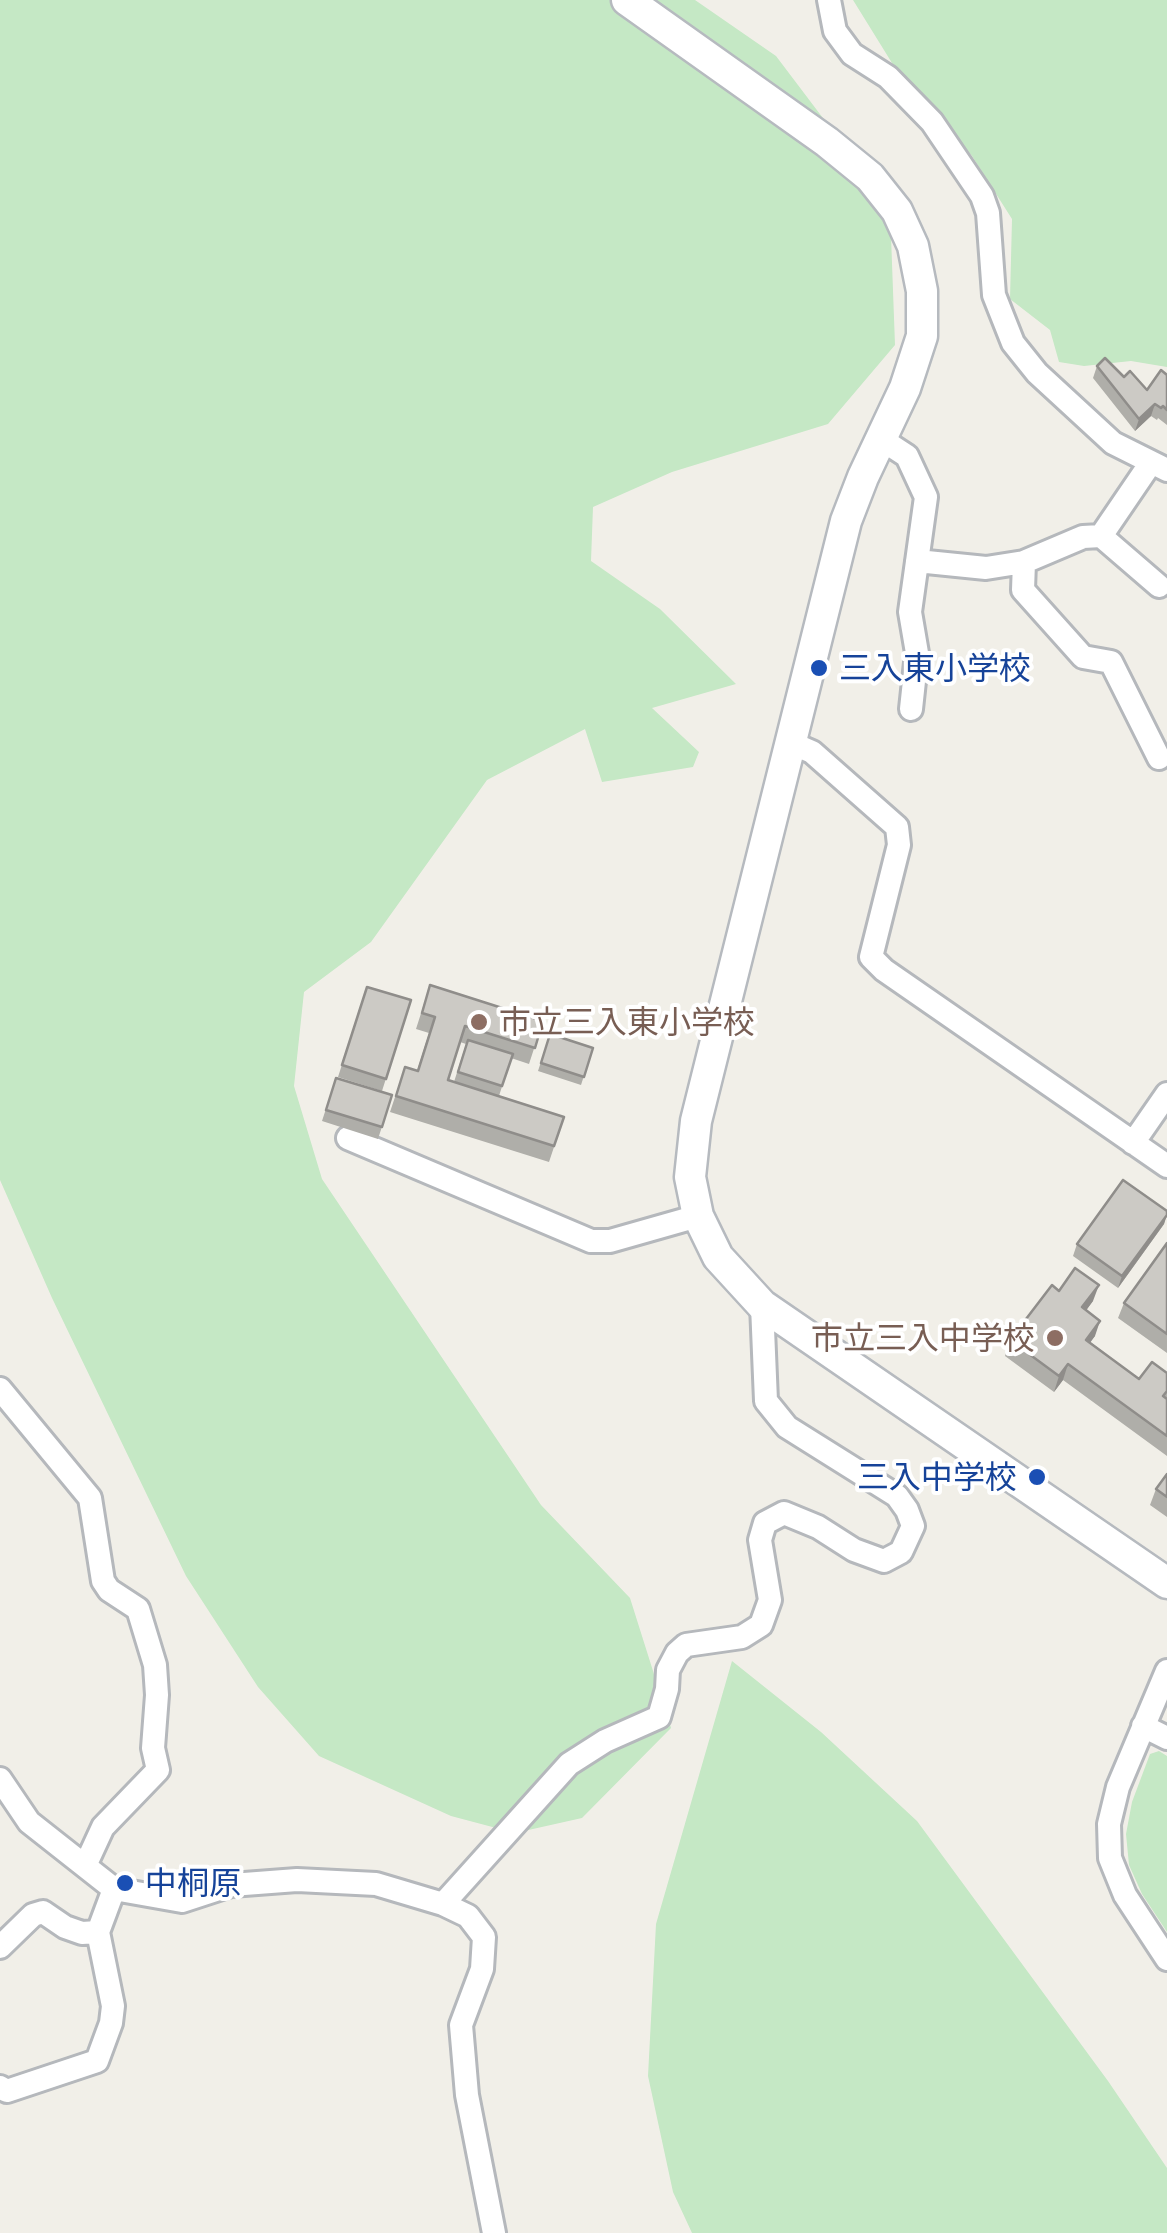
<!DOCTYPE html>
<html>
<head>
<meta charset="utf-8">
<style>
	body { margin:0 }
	canvas { display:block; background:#f1efe8 }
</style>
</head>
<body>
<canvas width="1167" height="2233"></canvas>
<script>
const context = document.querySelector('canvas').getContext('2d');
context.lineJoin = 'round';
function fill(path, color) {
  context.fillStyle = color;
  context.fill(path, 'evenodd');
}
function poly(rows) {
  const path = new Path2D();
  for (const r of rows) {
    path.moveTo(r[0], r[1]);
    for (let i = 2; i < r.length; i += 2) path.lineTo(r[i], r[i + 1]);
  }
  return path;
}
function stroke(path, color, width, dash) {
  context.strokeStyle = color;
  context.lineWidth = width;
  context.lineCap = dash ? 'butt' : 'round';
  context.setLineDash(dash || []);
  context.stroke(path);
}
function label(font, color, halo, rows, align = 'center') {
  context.font = font + ' "Exo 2","Noto Sans JP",sans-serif';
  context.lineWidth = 8;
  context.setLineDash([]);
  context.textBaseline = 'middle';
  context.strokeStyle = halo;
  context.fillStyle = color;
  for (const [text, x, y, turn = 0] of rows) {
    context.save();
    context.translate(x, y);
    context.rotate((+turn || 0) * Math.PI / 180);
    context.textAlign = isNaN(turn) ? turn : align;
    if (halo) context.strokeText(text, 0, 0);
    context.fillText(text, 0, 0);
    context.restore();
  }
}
fill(poly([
	[0,0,695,0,776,56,835,134,891,236,895,345,828,424,672,472,593,507,591,561,660,609,736,684,652,708,699,752,693,767,602,782,585,729,487,780,371,942,304,992,294,1086,322,1179,541,1505,630,1598,671,1728,582,1818,515,1833,451,1816,319,1756,258,1687,186,1576,52,1298,0,1180],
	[853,0,1167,0,1167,367,1131,361,1084,366,1059,362,1050,330,1010,299,1012,219,972,156,892,63],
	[732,1661,821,1732,917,1821,1108,2081,1167,2168,1167,2233,692,2233,673,2192,648,2076,656,1924],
	[1159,1751,1167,1756,1167,1932,1142,1894,1129,1865,1126,1834,1132,1802,1150,1754]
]), '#c5e8c5');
const street = poly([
	[829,0,835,31,852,54,888,77,932,122,982,196,988,213,994,295,1013,343,1037,373,1113,443,1167,470],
	[881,439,907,456,926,497,910,612,917,653,911,709],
	[1101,536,1150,464],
	[917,561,986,568,1024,562,1083,537,1101,536,1159,586],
	[1024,562,1023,590,1083,657,1111,662,1159,758],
	[789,742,812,752,897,827,899,845,871,957,884,970,1167,1166],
	[348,1138,591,1241,610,1241,698,1216],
	[1133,1143,1167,1094],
	[0,1389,90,1498,103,1581,109,1590,138,1609,155,1665,157,1695,153,1748,158,1770,103,1827,85,1866],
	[1167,1671,1118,1787,1109,1824,1110,1858,1125,1895,1167,1959],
	[1143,1726,1167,1738],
	[0,1779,29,1822,114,1889,182,1901,231,1885,297,1880,376,1884,443,1904,468,1916,484,1937,482,1969,461,2025,467,2095,494,2233],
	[443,1904,569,1764,605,1741,659,1717,667,1689,668,1670,677,1653,686,1645,742,1637,761,1625,770,1600,760,1540,765,1523,784,1513,818,1527,854,1550,884,1561,901,1552,913,1526,907,1510,897,1496,787,1427,766,1401,762,1305],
	[0,1947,33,1915,43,1912,65,1927,82,1933,98,1932,114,1889],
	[0,2087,7,2091,97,2061,111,2023,113,2006,98,1932]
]);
const secondary = poly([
	[627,0,827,142,870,177,897,211,913,246,922,291,922,336,905,388,863,477,846,521,696,1121,690,1177,698,1216,718,1257,762,1305,1167,1583]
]);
stroke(street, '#b5b8bc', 28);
stroke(secondary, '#b6babf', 35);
stroke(street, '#fff', 22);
stroke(secondary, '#fff', 30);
fill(poly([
	[1097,366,1124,377,1147,390,1167,375,1167,425,1158,418,1157,420,1151,416,1135,431,1093,378],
	[430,985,543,1021,529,1064,511,1058,499,1096,564,1117,549,1162,390,1112,405,1067,417,1071,429,1033,416,1029],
	[460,1042,466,1044,454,1082,448,1080],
	[367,987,411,1000,382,1091,338,1077],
	[550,1034,593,1048,581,1085,538,1071],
	[336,1078,392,1095,378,1139,322,1121],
	[1167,1211,1164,1224,1118,1288,1073,1256,1077,1244],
	[1167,1243,1167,1353,1118,1318,1124,1303],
	[1059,1291,1093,1301,1086,1310,1095,1336,1090,1342,1139,1379,1167,1373,1167,1456,1063,1380,1054,1392,1005,1356,1010,1340],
	[1167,1474,1167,1517,1150,1505,1156,1489]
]), '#afaea9');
fill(poly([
	[1155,404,1151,416,1135,431,1139,419],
	[1167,1215,1164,1224,1118,1288,1122,1276],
	[1099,1285,1093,1301,1077,1323,1082,1307],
	[1100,1321,1095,1336,1081,1355,1086,1340],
	[1068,1364,1063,1380,1054,1392,1059,1376]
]), '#8f8d8a');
const building = poly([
	[1105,358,1124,377,1130,371,1147,390,1161,370,1167,375,1167,410,1163,406,1161,408,1155,404,1139,419,1097,366,1105,358],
	[430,985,543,1021,535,1048,465,1026,448,1080,564,1117,554,1146,396,1096,405,1067,418,1071,435,1017,422,1013,430,985],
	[367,987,411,1000,386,1079,342,1065,367,987],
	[550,1034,593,1048,584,1077,541,1063,550,1034],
	[468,1040,513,1054,502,1086,458,1072,468,1040],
	[336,1078,392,1095,382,1127,326,1110,336,1078],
	[1123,1180,1167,1211,1167,1215,1122,1276,1077,1244,1123,1180],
	[1167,1243,1167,1334,1124,1303,1167,1243],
	[1075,1268,1099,1285,1082,1307,1100,1321,1086,1340,1139,1379,1152,1362,1167,1373,1167,1391,1163,1396,1167,1399,1167,1436,1068,1364,1059,1376,1010,1340,1052,1285,1059,1291,1075,1268],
	[1167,1474,1167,1497,1156,1489,1167,1474]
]);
fill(building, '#cccac5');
stroke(building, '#8f8d8a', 2.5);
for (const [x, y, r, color] of [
	[819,668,10,"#1a4fb4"],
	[479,1022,10,"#8d6e63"],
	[1055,1338,10,"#8d6e63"],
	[1037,1477,10,"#1a4fb4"],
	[125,1883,10,"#1a4fb4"]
]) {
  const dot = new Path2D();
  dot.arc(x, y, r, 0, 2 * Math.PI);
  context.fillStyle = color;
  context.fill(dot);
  stroke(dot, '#fff', 4);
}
label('32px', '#164399', '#fff', [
	["三入東小学校",839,668],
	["三入中学校",1017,1477,"right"],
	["中桐原",145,1883]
], 'left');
label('32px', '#785e54', '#fff', [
	["市立三入東小学校",499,1022],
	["市立三入中学校",1035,1338,"right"]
], 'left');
</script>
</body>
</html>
